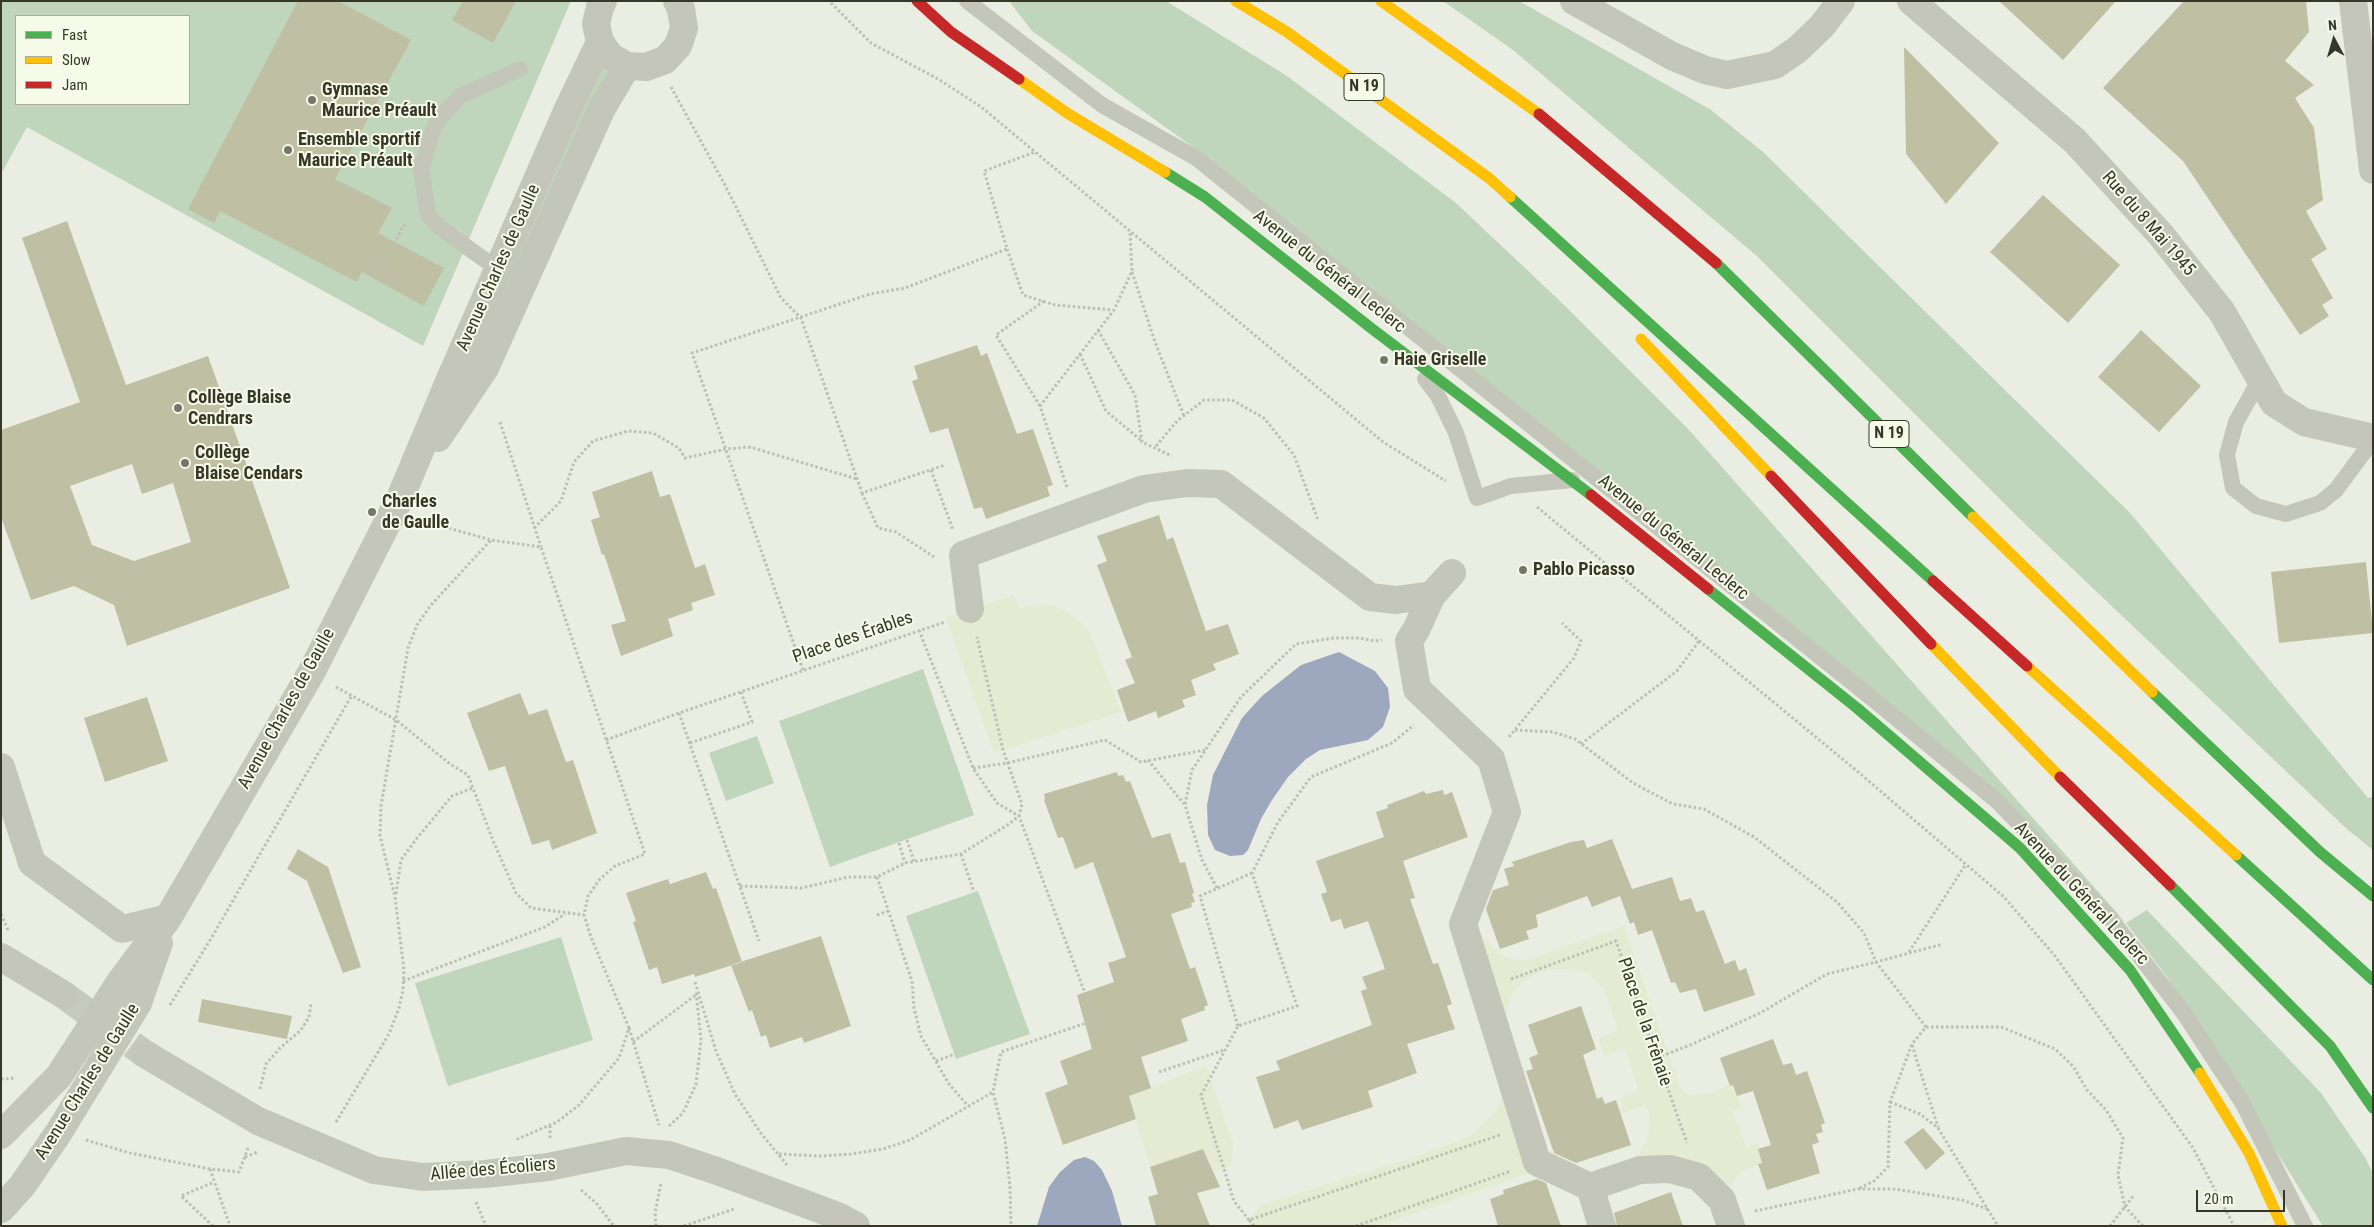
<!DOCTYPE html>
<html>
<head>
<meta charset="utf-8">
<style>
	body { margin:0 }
	#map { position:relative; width:2374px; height:1227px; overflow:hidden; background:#eaede2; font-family:"Roboto Condensed",sans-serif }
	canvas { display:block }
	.frame { position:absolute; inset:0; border:2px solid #373728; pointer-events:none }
	.legend { position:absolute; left:15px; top:15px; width:175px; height:90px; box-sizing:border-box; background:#f6fae9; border:1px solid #aaac9c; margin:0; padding:6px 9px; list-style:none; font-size:15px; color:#373728 }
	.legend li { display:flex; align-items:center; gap:10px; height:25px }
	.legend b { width:25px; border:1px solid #aaac9c }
	.north { position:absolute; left:2309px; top:15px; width:50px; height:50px; -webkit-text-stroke:4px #f6fae9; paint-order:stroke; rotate:354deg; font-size:14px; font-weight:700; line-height:20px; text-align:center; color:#373728 }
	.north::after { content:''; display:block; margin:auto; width:18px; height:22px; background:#373728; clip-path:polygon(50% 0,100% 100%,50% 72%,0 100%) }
	.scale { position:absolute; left:2196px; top:1190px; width:89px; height:22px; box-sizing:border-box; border:2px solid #373728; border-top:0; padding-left:6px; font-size:15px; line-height:18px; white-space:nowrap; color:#373728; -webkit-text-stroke:4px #f6fae9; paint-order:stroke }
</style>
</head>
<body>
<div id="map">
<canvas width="2374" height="1227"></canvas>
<div class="frame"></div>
<ul class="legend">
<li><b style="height:6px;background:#4caf50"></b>Fast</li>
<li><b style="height:6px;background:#ffc107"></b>Slow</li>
<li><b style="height:6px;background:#c62828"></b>Jam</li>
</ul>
<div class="north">N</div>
<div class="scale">20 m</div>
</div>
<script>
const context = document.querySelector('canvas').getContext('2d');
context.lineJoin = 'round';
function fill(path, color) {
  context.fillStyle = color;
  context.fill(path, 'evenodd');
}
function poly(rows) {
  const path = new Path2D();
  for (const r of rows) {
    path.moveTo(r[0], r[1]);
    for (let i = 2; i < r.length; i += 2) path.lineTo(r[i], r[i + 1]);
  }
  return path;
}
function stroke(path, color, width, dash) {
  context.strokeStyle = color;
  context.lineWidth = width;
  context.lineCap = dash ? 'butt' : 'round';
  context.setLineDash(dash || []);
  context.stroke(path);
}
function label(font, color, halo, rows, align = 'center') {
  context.font = font + ' "Roboto Condensed",sans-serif';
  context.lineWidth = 4;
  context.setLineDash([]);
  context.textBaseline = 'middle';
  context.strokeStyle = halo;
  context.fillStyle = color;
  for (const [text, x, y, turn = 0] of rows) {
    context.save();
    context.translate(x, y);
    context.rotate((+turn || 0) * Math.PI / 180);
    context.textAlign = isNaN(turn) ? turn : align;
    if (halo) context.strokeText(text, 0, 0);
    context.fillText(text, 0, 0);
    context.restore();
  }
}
fill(poly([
	[1,1,571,1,423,346,27,127,1,174],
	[16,16,189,16,189,104,16,104],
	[1009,1,1166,1,1287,76,1456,203,1561,302,1690,431,2126,923,2147,910,2321,1093,2366,1159,2373,1174,2373,1226,2323,1226,2167,977,2126,923,1968,771,1197,150,1032,31],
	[1443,1,1519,1,1711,110,1763,152,2131,514,2368,798,2373,797,2373,850,2347,829,2023,522,1758,257,1513,50],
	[602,61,612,66,604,78,495,320,488,316],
	[923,669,974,815,830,867,779,721],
	[757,736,774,783,726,801,709,753],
	[978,891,1030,1034,956,1059,906,916],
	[561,937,593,1040,448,1086,415,983]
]), '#bfd5bc');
fill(poly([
	[1014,595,1019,608,1043,604,1054,606,1066,611,1084,625,1092,637,1121,712,994,753,946,618],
	[1624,926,1680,1088,1691,1096,1711,1093,1729,1084,1733,1085,1743,1108,1732,1111,1746,1147,1757,1144,1762,1163,1743,1170,1735,1178,1732,1187,1708,1171,1627,1164,1639,1155,1648,1138,1650,1112,1645,1105,1616,1115,1615,1111,1623,1108,1620,1099,1638,1089,1625,1048,1604,1057,1599,1038,1618,1030,1604,989,1589,974,1572,969,1550,969,1527,978,1511,995,1503,1022,1475,930,1501,955,1516,960,1529,959],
	[1206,1066,1233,1143,1231,1166,1214,1171,1203,1149,1150,1167,1129,1096],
	[1504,1091,1532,1172,1379,1226,1250,1226,1249,1220,1260,1205,1405,1160,1469,1137,1491,1117,1500,1104]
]), '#e4ebd2');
fill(poly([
	[1339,652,1375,671,1388,688,1390,707,1383,727,1368,740,1320,750,1306,759,1288,777,1272,800,1261,819,1248,850,1243,855,1230,856,1215,850,1208,835,1207,805,1213,775,1242,718,1262,696,1301,665],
	[1085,1157,1094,1161,1102,1170,1112,1191,1122,1226,1037,1226,1049,1187,1060,1172,1074,1160]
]), '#9da7be');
fill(poly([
	[298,1,338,1,411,40,335,179,392,208,378,233,444,268,424,306,362,272,357,282,220,211,214,223,188,209],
	[463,1,516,1,493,43,452,20],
	[1999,1,2116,1,2063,60],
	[2184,1,2306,1,2309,32,2285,61,2314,85,2295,98,2314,128,2323,200,2306,211,2327,249,2311,259,2333,298,2322,305,2329,316,2300,335,2183,161,2103,88],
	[1904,47,1999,143,1946,204,1906,154],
	[2043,195,2120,265,2068,323,1990,252],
	[67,221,126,385,208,356,290,588,127,646,114,605,74,586,31,600,1,517,1,430,80,402,22,238],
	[132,464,142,494,173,483,191,542,134,561,92,545,70,486],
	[2141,330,2201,386,2159,432,2098,377],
	[977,345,981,356,987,353,1017,434,1033,429,1053,485,1047,487,1050,496,986,519,982,507,974,509,948,428,930,433,912,381,918,379,914,366],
	[652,471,660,497,670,494,695,568,705,564,715,595,691,603,693,610,668,619,673,636,621,656,611,625,626,621,604,554,602,555,591,520,600,517,592,492],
	[1159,515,1167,540,1173,537,1206,631,1228,624,1239,654,1213,664,1216,670,1191,680,1196,695,1182,700,1185,707,1158,718,1156,711,1128,722,1117,690,1135,683,1125,660,1132,657,1097,565,1107,561,1097,536],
	[2366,562,2373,633,2279,643,2271,572],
	[520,693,529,715,547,709,566,762,573,760,597,833,552,850,549,840,532,845,505,766,489,771,467,713],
	[147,697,168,761,105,782,84,718],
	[1117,772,1118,776,1123,775,1126,782,1130,781,1152,838,1170,833,1180,863,1185,862,1194,893,1192,894,1195,902,1191,903,1192,907,1171,914,1190,969,1195,967,1208,1005,1204,1007,1205,1010,1181,1019,1188,1041,1141,1057,1151,1088,1129,1096,1136,1119,1063,1145,1045,1093,1068,1084,1060,1061,1092,1049,1077,995,1114,982,1108,963,1126,957,1093,862,1075,869,1063,837,1058,838,1044,800,1045,799,1044,794],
	[1443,790,1444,795,1452,792,1468,837,1403,861,1415,898,1410,899,1433,964,1438,963,1452,1004,1447,1006,1455,1029,1407,1044,1417,1073,1368,1091,1373,1107,1302,1130,1298,1120,1274,1129,1256,1077,1280,1070,1276,1061,1372,1025,1361,991,1367,989,1362,977,1385,969,1368,921,1344,929,1341,919,1331,922,1321,894,1327,892,1316,861,1384,837,1376,812,1388,808,1387,805,1424,791,1426,794],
	[1612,839,1632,889,1672,877,1680,901,1691,898,1696,912,1704,910,1725,964,1735,960,1739,971,1746,968,1755,995,1704,1012,1696,989,1680,993,1675,982,1671,983,1652,930,1638,935,1634,922,1630,924,1620,896,1592,907,1587,896,1536,915,1538,927,1526,931,1529,939,1500,949,1486,909,1493,890,1509,885,1504,869,1514,866,1512,862,1571,842,1584,840,1587,848],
	[298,849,328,867,361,967,343,973,307,881,287,869],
	[706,872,713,889,716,888,742,962,695,977,694,974,662,984,657,967,649,970,633,922,636,921,626,893,668,879,670,884],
	[821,936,851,1026,804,1043,802,1037,770,1048,766,1035,761,1037,752,1010,749,1012,731,965],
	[202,999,292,1016,287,1039,198,1022],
	[1581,1006,1596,1049,1583,1055,1597,1099,1602,1097,1605,1104,1616,1100,1631,1145,1576,1163,1554,1153,1526,1071,1533,1069,1529,1058,1538,1054,1528,1025],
	[1773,1039,1783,1065,1792,1063,1796,1075,1807,1071,1825,1123,1821,1125,1823,1132,1816,1134,1819,1142,1812,1145,1820,1173,1767,1190,1758,1164,1762,1163,1758,1149,1771,1145,1753,1091,1737,1096,1733,1085,1730,1086,1720,1058],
	[1923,1128,1945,1153,1926,1170,1904,1142],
	[1203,1149,1220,1187,1197,1193,1210,1226,1156,1226,1148,1197,1158,1194,1150,1167],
	[1537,1179,1546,1183,1561,1226,1498,1226,1490,1199,1504,1194,1503,1190],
	[1671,1192,1683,1226,1617,1226,1614,1213]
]), '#bfbfa3');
stroke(poly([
	[64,995,145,1054]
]), '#c6c9bd', 28, [28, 14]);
stroke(poly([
	[831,3,871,43,938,79,980,106,1383,442,1446,481],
	[671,87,725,185,781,298,801,318,862,493,945,465],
	[1007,249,1023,295,1055,305,1114,310],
	[382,271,403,226,407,224],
	[1132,272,1155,342,1184,416],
	[1098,330,1135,395,1142,442,1172,456],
	[1080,354,1106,411,1142,441],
	[1040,406,996,335,1044,301],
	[500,422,541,547],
	[1156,446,1177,421,1204,400,1232,400,1264,418,1294,455,1318,520],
	[931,470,953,530],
	[1067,487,1040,406,1114,310,1132,271,1130,232],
	[862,493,878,528,896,532,934,557],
	[1537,507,1857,771,2004,897,2055,956,2193,1148,2234,1226],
	[420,520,491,540,541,547,645,854,615,866,600,879,588,896,584,915,591,937,629,1028,619,1058,579,1105,557,1122,515,1140],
	[534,528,561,501,574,462,593,441,628,431,653,433,679,448,685,458,726,449,750,447,857,479],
	[919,630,973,768,997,803,1019,816,1095,1020,1001,1052,993,1092,1005,1139,1010,1187,1011,1226],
	[803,670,692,353,870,294,905,288,1007,249,984,171,1035,152],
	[336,687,396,720,450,764,468,775,494,843,516,893,531,908,584,915],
	[679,713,759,941],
	[1515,730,1553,732,1575,739,1633,783,1673,804,1704,809,1754,837,1837,902,1864,933,1876,962,1943,944],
	[1509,737,1574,658,1581,641,1562,623],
	[606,740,679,713,945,622],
	[690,743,752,722,741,692],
	[1581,744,1677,671,1699,641],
	[1148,760,1184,804],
	[973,768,1007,763,1105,740,1141,762,1205,750],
	[907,840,914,861],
	[899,843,905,863],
	[961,854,974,892],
	[877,877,912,981,914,1008,921,1036,949,1084,968,1106],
	[740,886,802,888,848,877,877,877,905,863,961,854,1009,824,1019,816,1022,804,1003,750,977,637],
	[1217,888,1202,860,1185,805,1192,770,1241,697,1296,644,1334,638,1359,638,1375,641,1382,640],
	[396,894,401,860,417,838,452,796,473,788],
	[1,914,8,930],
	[877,915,888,911],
	[1909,952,1966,864],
	[1511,979,1616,941,1687,1143],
	[403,981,545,927,565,914],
	[695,982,716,1051,735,1094,760,1132,787,1165],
	[170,1005,209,942,352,695],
	[1238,1026,1200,896,1252,873],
	[1926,1027,2001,1027,2055,1049,2073,1066,2087,1090,2106,1110,2123,1138,2118,1175,2125,1207,2143,1226],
	[629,1028,659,1125],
	[633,1042,696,995],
	[1912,1045,1938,1127],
	[1657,1058,1695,1043,1760,1013,1827,974,1876,962,1926,1027,1912,1044,1890,1102,1888,1167,1874,1181,1858,1189],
	[936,1061,955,1054],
	[1159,1072,1224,1050],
	[1,1079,16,1078],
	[260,1089,266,1064,280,1048,301,1030,309,1017,311,1003],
	[1890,1102,1920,1114,1938,1128,1998,1226],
	[336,1122,389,1034,399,1008,403,990,404,970,395,897,380,836,381,806,408,648,417,625,431,605,491,540],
	[669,1126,683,1113,696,1084,701,1040,696,991],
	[550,1138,550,1126],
	[86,1140,130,1153,210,1169,239,1172,248,1148],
	[779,1154,821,1156,851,1154,883,1149,910,1140,993,1092],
	[245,1157,258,1152],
	[210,1169,230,1226],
	[581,1190,596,1203,614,1226],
	[476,1202,486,1226],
	[1755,1211,1858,1189,1895,1189,1962,1200,1990,1210],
	[1249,1220,1234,1201,1201,1095,1238,1026,1297,1006,1252,873,1278,822,1311,777,1392,743,1414,725],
	[213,1226,181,1196,214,1182],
	[656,1226,655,1213,661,1183],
	[684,1226,734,1209],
	[1254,1226,1249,1220,1500,1135],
	[1356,1226,1511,1171],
	[2110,1226,2134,1195]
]), '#bdbfb3', 3, [2.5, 2.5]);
stroke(poly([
	[967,1,1102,105,1196,158,1874,700,1998,802,2110,918,2183,1012,2242,1102,2305,1226],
	[499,270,439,227,428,215,421,168,436,122,460,96,520,69],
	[1425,379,1438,396,1456,433,1477,498,1511,486,1572,480],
	[2259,381,2236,422,2227,455,2233,488,2256,506,2286,514,2320,503,2336,490,2373,440]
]), '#c4c6ba', 16);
stroke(poly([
	[603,1,600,7,596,24,600,42,610,56,627,66,646,67,665,60,678,46,684,28,681,9,677,1],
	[1574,1,1672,56,1705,70,1727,75,1775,65,1798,49,1822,26,1841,1],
	[1911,1,2075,141,2161,235,2222,312,2274,403,2304,422,2373,438],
	[2353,1,2373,170],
	[438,438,485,368,601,110,627,66],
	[1452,573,1432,595,1416,630,1409,641,1417,689,1491,759,1507,812,1463,924,1537,1162,1590,1187,1602,1226],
	[970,609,963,555,1144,489,1187,483,1221,484,1370,597,1396,600,1432,595],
	[1,767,32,863,122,929,168,918],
	[1,957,64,995],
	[145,1054,258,1121,374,1170,423,1177,485,1174,548,1167,626,1151,669,1155,717,1171,838,1216,856,1226],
	[1,1135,59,1076,120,982,168,918,311,673,401,496,448,384,567,111,600,42],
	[1590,1187,1640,1170,1670,1169,1699,1177,1722,1200,1731,1226],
	[1,1209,22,1186,59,1132,138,1003,159,943]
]), '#c4c6ba', 28);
stroke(poly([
	[1165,172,1205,197,1371,328,1591,495],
	[1510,197,1933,581],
	[1716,263,1973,517],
	[1708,589,1857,708,2020,848,2130,970,2200,1073],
	[2152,692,2320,852,2373,896],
	[2236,855,2373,980],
	[2170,885,2330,1046,2373,1108]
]), '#4caf50', 11);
stroke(poly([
	[1236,1,1287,32,1489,178,1510,197],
	[1381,1,1539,114],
	[1019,79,1067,113,1165,172],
	[1641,339,1771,476],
	[1973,517,2152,692],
	[1931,644,2060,777],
	[2027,666,2236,855],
	[2200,1073,2249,1153,2282,1226]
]), '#ffc107', 11);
stroke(poly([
	[917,1,951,32,1019,79],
	[1539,114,1716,263],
	[1771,476,1931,644],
	[1591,495,1708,589],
	[1933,581,2027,666],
	[2060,777,2170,885]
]), '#c62828', 11);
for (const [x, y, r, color] of [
	[312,100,5,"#767769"],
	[288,150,5,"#767769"],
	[1384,360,5,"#767769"],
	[178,408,5,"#767769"],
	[185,463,5,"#767769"],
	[372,512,5,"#767769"],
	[1523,570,5,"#767769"]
]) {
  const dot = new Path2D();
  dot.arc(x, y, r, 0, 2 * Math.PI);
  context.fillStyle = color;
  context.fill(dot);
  stroke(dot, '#f6fae9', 2);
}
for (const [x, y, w] of [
	[1364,87,40],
	[1889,434,40]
]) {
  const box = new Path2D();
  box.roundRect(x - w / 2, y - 13.5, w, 27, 4);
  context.fillStyle = '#f6fae9';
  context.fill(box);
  stroke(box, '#373728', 1);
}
label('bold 16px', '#373728', null, [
	["N 19",1364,87],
	["N 19",1889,434]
]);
label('bold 18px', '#373728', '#f6fae9', [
	["Gymnase",322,90],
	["Maurice Préault",322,111],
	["Ensemble sportif",298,140],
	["Maurice Préault",298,161],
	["Haie Griselle",1394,360],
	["Collège Blaise",188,398],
	["Cendrars",188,419],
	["Collège",195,453],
	["Blaise Cendars",195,474],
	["Charles",382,502],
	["de Gaulle",382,523],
	["Pablo Picasso",1533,570]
], 'left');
label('18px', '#373728', '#f6fae9', [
	["Rue du 8 Mai 1945",2148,224,49],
	["Avenue Charles de Gaulle",499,268,-66],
	["Avenue du Général Leclerc",1329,272,38],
	["Avenue du Général Leclerc",1673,538,39],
	["Place des Érables",853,638,-19],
	["Avenue Charles de Gaulle",287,709,-61],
	["Avenue du Général Leclerc",2081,894,47],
	["Place de la Frênaie",1644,1022,71],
	["Avenue Charles de Gaulle",88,1082,-58],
	["Allée des Écoliers",493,1170,-5]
]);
</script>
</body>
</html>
